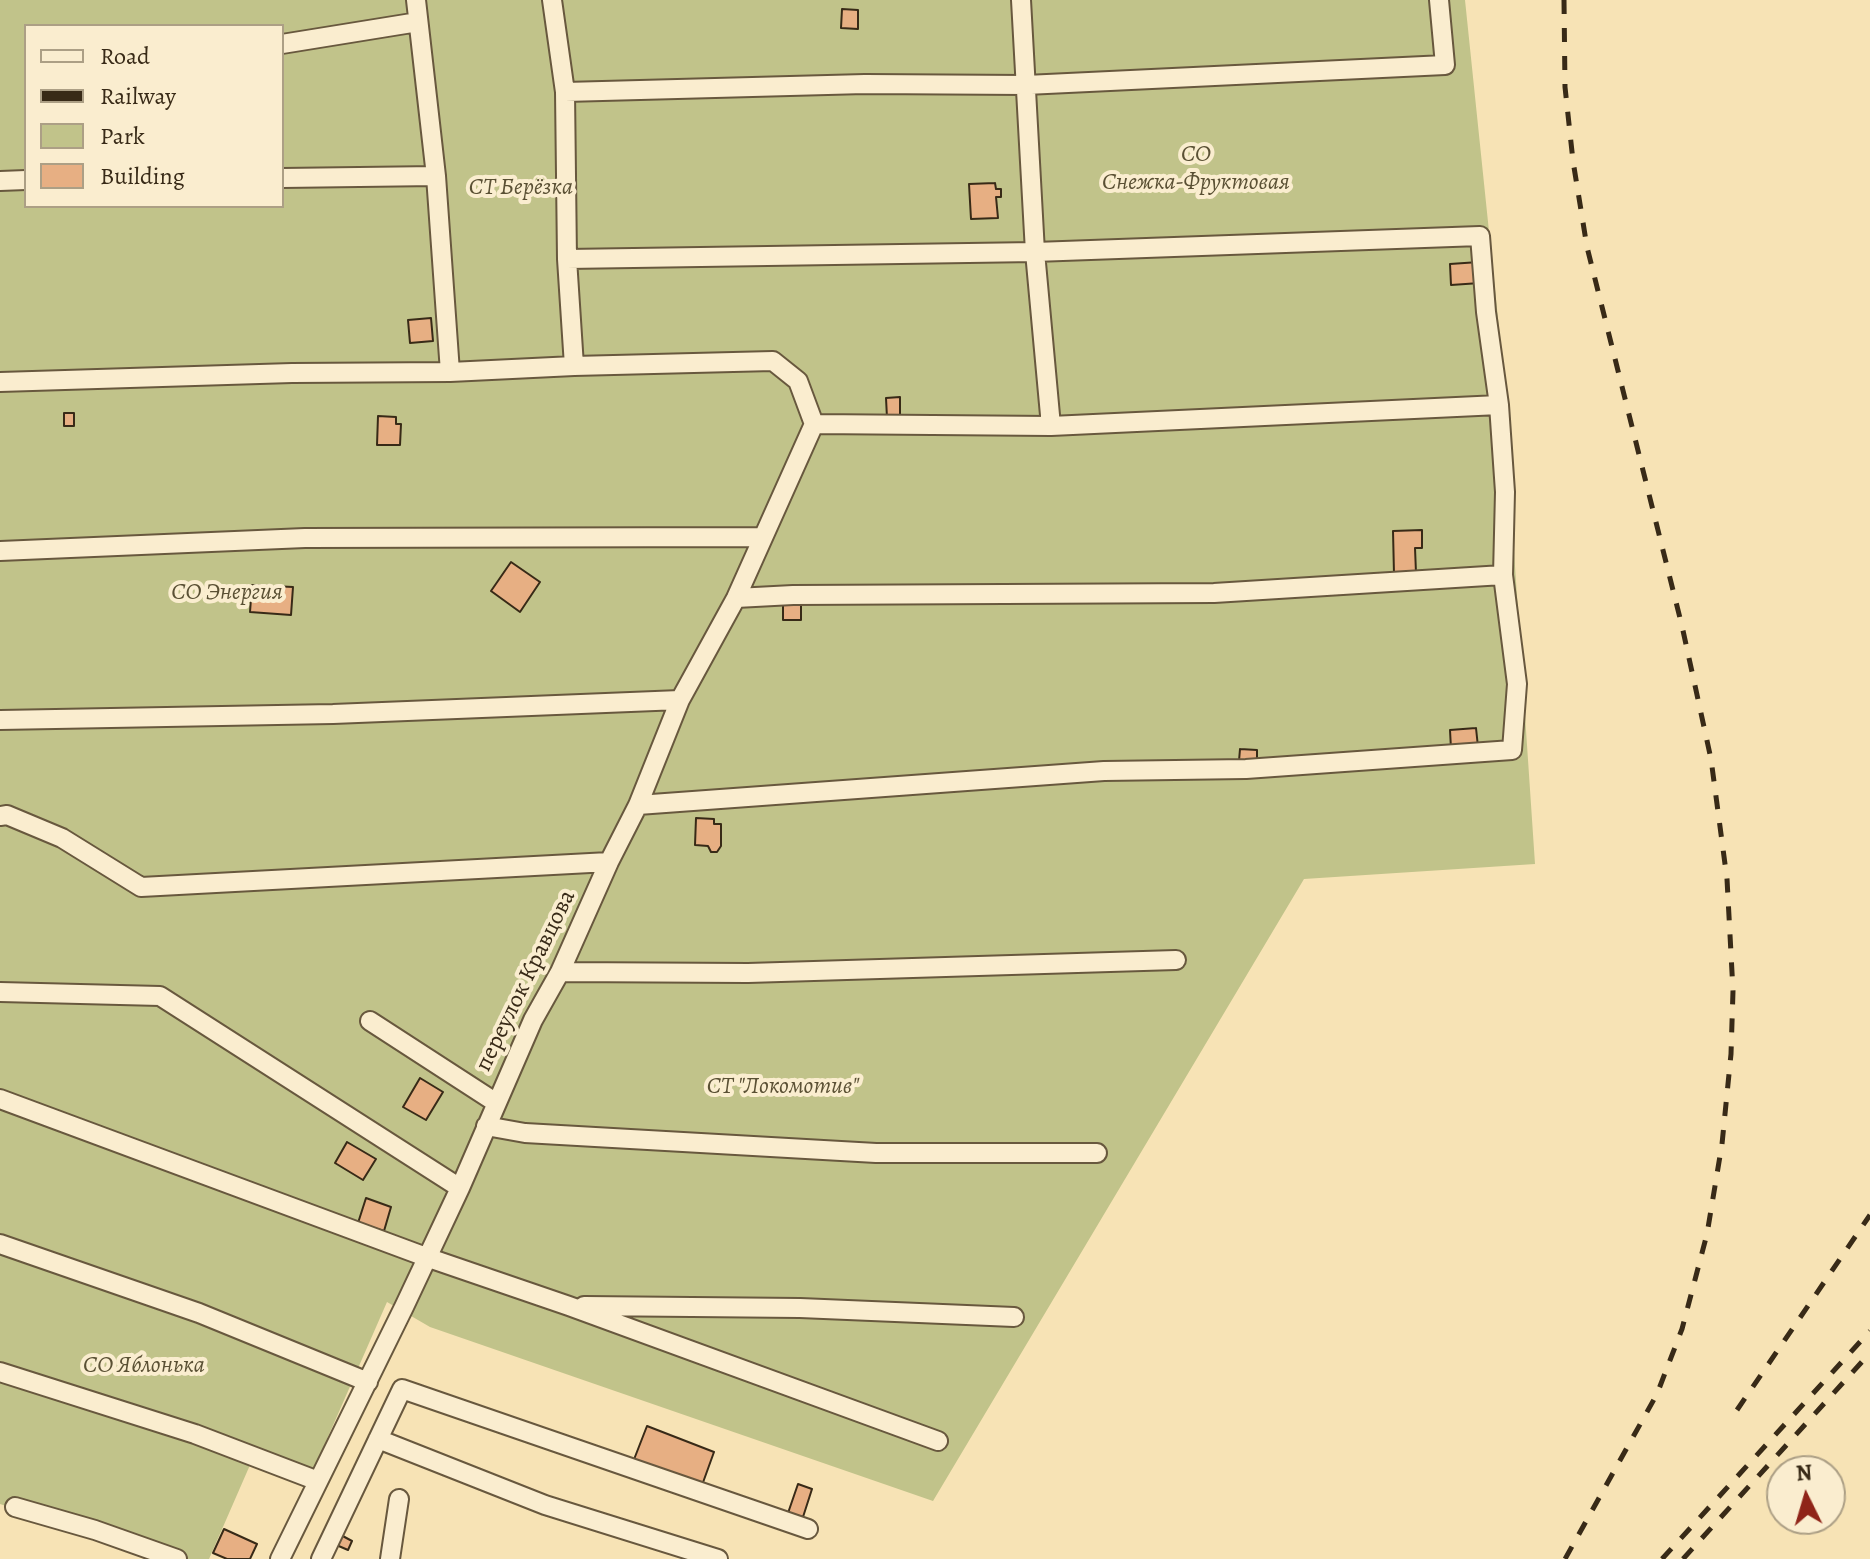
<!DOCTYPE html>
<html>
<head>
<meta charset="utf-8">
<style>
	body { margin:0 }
	#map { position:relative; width:1870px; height:1559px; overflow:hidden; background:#f7e3b5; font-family:Alegreya,serif }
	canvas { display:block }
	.legend { position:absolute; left:24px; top:24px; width:260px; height:184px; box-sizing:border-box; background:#faedcf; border:2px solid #ac9f85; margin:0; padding:10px 14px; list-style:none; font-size:24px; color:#382a17 }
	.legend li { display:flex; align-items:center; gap:16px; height:40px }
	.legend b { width:40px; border:2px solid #ac9f85 }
	.north { position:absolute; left:1766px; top:1455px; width:80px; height:80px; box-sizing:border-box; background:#faedcf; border:2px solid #ac9f85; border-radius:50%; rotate:355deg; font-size:22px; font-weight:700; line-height:32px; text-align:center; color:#382a17 }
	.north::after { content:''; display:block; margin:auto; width:28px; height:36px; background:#8f2418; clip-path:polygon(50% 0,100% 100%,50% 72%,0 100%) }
</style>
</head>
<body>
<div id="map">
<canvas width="1870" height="1559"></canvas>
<ul class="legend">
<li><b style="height:10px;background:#faedcf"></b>Road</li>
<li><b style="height:10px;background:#382a17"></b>Railway</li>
<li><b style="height:22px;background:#c1c38a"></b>Park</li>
<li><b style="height:22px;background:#e7af83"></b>Building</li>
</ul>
<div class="north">N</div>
</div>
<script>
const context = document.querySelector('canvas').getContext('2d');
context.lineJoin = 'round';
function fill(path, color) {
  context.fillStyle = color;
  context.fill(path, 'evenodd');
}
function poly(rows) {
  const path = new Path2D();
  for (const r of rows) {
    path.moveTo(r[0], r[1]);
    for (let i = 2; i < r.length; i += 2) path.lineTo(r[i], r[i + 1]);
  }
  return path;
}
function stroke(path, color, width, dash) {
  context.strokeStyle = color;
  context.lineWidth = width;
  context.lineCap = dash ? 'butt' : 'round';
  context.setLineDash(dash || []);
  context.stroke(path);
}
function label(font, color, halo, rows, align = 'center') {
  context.font = font + ' Alegreya,serif';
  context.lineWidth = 8;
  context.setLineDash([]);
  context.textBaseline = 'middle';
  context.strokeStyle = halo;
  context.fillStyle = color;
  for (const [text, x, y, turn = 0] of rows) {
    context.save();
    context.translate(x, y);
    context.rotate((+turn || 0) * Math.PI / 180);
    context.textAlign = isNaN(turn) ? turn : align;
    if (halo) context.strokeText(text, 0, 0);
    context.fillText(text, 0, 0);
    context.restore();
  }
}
fill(poly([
	[0,0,1465,0,1499,328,1535,864,1304,879,933,1501,430,1327,387,1302,306,1487,250,1465,209,1559,166,1559,0,1504],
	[26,26,282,26,282,206,26,206]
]), '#c1c38a');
const building = poly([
	[842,9,858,10,858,29,841,28,842,9],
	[995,183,996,189,1001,189,1001,197,996,197,998,218,971,219,969,184,995,183],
	[1479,262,1480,283,1451,285,1450,264,1479,262],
	[431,318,433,341,410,343,408,320,431,318],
	[900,397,900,417,887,418,886,398,900,397],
	[64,413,74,413,74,426,64,426,64,413],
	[378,416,396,417,396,424,401,424,400,445,377,445,378,416],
	[1422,530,1422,548,1415,548,1416,573,1394,574,1393,531,1422,530],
	[511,562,540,582,520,612,491,591,511,562],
	[252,585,293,587,291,615,250,612,252,585],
	[783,603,801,603,801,620,783,620,783,603],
	[1476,728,1478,747,1451,749,1450,730,1476,728],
	[1240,749,1257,750,1257,762,1239,761,1240,749],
	[696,818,714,819,714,824,721,824,721,846,717,852,711,852,708,846,695,845,696,818],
	[420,1078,443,1092,426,1120,403,1107,420,1078],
	[347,1142,376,1159,363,1180,335,1163,347,1142],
	[366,1198,391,1207,384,1231,358,1223,366,1198],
	[647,1426,714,1452,701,1488,633,1462,647,1426],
	[798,1484,812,1489,803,1517,788,1513,798,1484],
	[224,1529,257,1544,250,1559,227,1559,213,1553,224,1529],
	[339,1534,352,1541,348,1550,334,1544,339,1534]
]);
fill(building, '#e7af83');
stroke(building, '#382a17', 2);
const minor = poly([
	[416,0,436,176,450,372],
	[552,0,565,92,567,259,574,366],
	[1021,0,1035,252,1051,426],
	[282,44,418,22],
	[565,92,865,84,1026,85,1445,65,1439,0],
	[282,178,436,176],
	[0,181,26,180],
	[567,259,1035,252,1480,236,1486,312,1499,405,1505,492,1503,575,1517,684,1512,750,1246,769,1104,771,638,805],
	[0,382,292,373,450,372,574,366,773,361,798,381,814,424],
	[814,424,1051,426,1499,405],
	[0,551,305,538,762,537],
	[736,598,793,595,1214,593,1503,575],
	[0,720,333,714,680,700],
	[0,816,7,815,62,838,141,887,609,862],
	[560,972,748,973,1176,960],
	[0,992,160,996,460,1188],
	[370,1021,495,1102],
	[0,1099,426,1257,569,1306,938,1441],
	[486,1126,525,1133,876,1153,1097,1153],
	[0,1244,199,1313,368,1382],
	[584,1306,800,1308,1014,1317],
	[0,1372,195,1434,318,1481],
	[378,1439,545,1505,718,1559],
	[15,1507,95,1530,177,1559],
	[280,1559,404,1307,460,1188,533,1020,560,972,609,862,638,805,680,700,736,598,814,424],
	[321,1559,402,1389,808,1529],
	[390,1559,399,1499]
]);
stroke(minor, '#68583e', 22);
stroke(minor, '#faedcf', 18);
stroke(poly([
	[1564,0,1565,87,1573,161,1587,247,1682,626,1711,759,1727,879,1733,991,1731,1054,1722,1144,1707,1234,1682,1329,1657,1394,1565,1559],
	[1737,1410,1870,1215],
	[1662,1559,1870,1331],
	[1683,1559,1870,1353]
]), '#382a17', 5, [14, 14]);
label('italic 24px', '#5a5034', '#faedcf', [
	["СО",1196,155],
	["Снежка-Фруктовая",1196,183],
	["СТ Берёзка",521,188],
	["СО Энергия",227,593],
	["СТ \"Локомотив\"",783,1087],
	["СО Яблонька",144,1366]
]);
label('24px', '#382a17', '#faedcf', [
	["переулок Кравцова",526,981,-64]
]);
</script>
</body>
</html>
